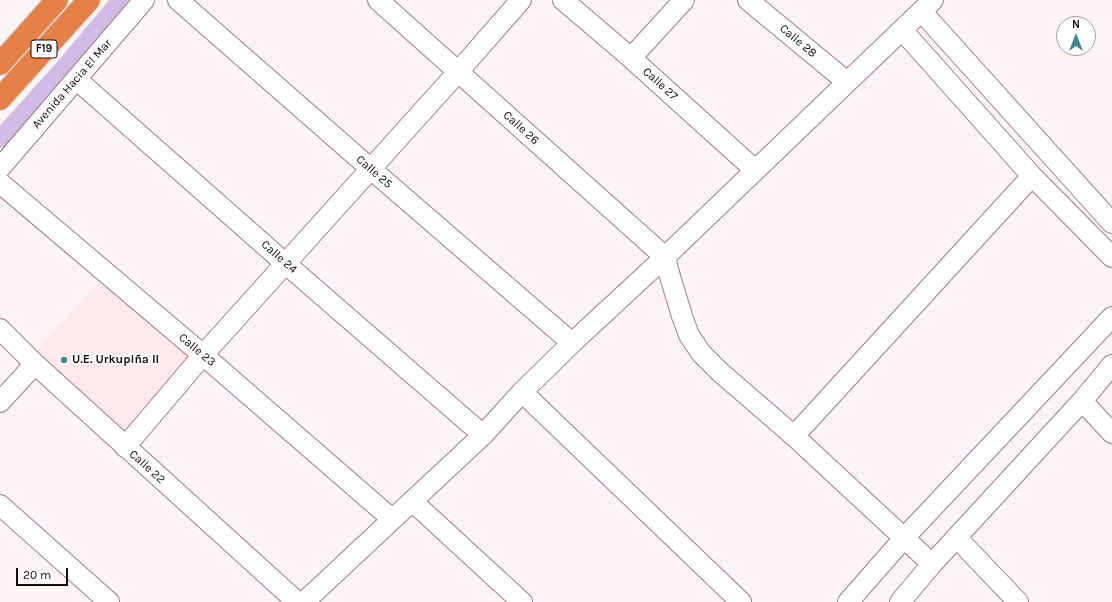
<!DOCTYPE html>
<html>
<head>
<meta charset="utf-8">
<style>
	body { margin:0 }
	#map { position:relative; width:1112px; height:602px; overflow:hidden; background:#fdf5f5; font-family:Karla,sans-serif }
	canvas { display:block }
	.north { position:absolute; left:1056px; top:16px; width:40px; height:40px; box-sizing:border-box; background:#fff; border:1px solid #a29d9d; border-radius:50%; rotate:0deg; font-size:11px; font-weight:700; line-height:16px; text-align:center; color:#170b0b }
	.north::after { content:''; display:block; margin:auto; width:14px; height:18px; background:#418792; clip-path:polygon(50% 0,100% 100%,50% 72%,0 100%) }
	.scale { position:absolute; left:16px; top:568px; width:52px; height:18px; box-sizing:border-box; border:2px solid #170b0b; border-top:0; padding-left:5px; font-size:12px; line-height:14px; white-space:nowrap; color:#170b0b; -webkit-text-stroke:3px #fff; paint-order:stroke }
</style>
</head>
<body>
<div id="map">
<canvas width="1112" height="602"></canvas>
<div class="north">N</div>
<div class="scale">20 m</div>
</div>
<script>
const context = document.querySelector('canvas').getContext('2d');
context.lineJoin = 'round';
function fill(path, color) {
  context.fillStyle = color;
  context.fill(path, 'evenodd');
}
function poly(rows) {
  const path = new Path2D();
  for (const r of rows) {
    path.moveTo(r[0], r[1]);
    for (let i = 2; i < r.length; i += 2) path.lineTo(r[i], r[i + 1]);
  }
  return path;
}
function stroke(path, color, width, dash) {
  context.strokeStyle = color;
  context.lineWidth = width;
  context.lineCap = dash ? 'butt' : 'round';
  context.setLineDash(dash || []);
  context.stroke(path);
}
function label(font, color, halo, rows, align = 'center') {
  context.font = font + ' Karla,sans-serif';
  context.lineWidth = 4;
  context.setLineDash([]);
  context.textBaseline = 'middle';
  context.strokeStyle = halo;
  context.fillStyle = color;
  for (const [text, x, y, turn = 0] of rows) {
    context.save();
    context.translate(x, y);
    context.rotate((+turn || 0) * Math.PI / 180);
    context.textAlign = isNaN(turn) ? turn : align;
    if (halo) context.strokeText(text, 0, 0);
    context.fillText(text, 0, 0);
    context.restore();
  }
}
fill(poly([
	[102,278,195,360,128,435,35,353]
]), '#fde9e9');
stroke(poly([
	[0,139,62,70,121,0]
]), '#d2bbe6', 18);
const minor = poly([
	[178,0,371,169,572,343],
	[378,0,665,257,669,273,682,316,689,335,701,353,720,372,794,436,932,564],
	[563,0,631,58,755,170],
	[748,0,847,82],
	[922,12,1112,223],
	[903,31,1032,176,1112,257],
	[631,58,684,0],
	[76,79,286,264,483,435],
	[0,168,144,0],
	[0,183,203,355,392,519],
	[0,329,35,364,297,602],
	[522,392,741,602],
	[1082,401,1112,433],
	[0,402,35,364],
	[794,436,1032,176],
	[125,447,203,355,458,72,521,0],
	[412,501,522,602],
	[0,505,109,602],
	[957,538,1018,602],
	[304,602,483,435,522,392,572,343,665,257,933,0],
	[848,602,905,537,1112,317],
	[900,602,932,564,1082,401,1112,365]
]);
const highway = poly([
	[0,64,57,0],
	[0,99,89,0]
]);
stroke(minor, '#a07c7d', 22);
stroke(highway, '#d5d3d3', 24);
stroke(minor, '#fff', 20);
stroke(highway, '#e58146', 22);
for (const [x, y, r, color] of [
	[64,360,4,"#418792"]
]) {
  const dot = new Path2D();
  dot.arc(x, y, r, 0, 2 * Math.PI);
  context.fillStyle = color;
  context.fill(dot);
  stroke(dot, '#fff', 1.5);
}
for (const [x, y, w] of [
	[44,49,26]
]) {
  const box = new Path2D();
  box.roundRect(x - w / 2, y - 9, w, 18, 3);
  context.fillStyle = '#fff';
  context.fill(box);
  stroke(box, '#170b0b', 1);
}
label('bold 11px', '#170b0b', null, [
	["F19",44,49]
]);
label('12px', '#170b0b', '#fff', [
	["Calle 28",798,41,40],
	["Avenida Hacia El Mar",72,84,-49],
	["Calle 27",660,84,42],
	["Calle 26",521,128,42],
	["Calle 25",374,172,41],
	["Calle 24",279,257,41],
	["Calle 23",197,350,40],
	["Calle 22",147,467,42]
]);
label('bold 12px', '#170b0b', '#fff', [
	["U.E. Urkupiña II",72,360]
], 'left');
</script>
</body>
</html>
